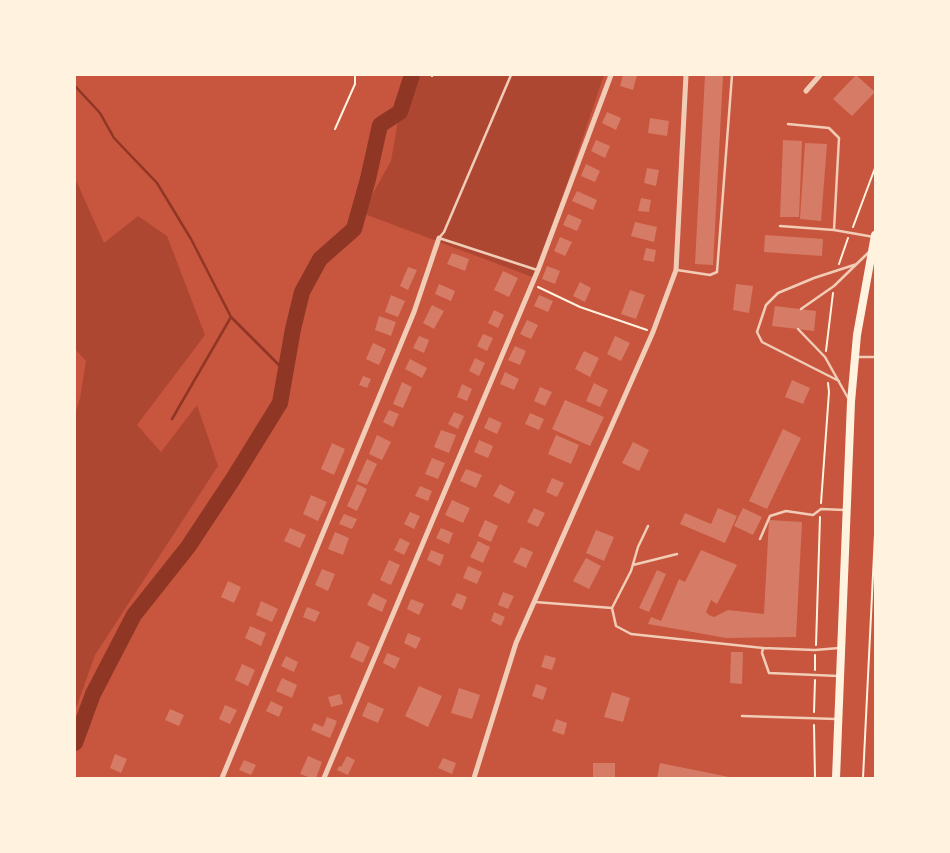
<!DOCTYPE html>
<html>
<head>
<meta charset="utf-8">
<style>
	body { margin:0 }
	#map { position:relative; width:950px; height:853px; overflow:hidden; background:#c8553d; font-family:Mulish,sans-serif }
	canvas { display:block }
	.frame { position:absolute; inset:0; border:76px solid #fff3e0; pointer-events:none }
</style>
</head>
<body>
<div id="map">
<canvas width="950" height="853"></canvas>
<div class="frame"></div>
</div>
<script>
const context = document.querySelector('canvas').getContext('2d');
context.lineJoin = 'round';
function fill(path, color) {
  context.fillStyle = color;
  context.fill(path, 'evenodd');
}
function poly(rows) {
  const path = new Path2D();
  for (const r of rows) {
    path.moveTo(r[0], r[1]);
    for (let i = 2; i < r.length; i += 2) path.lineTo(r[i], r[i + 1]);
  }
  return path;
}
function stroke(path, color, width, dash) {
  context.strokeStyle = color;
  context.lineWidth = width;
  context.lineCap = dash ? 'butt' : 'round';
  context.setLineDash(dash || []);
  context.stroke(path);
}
fill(poly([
	[406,75,604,75,535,278,362,213,391,161],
	[75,178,104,243,138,216,167,236,205,335,137,425,161,452,197,405,218,466,95,655,75,711,75,415,80,398,86,361,75,349]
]), '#ae4732');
stroke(poly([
	[75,86,100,113,114,138,157,183,191,239,231,317,283,369,280,403],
	[172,419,231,317]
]), '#8f3625', 2.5);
stroke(poly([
	[75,743,93,694,134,615,188,547,233,479,280,403,293,329,302,292,320,259,354,229,368,179,380,125,400,112,412,75]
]), '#8f3625', 16);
fill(poly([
	[623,75,637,75,633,90,620,86],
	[705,75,723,76,713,265,695,264],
	[856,75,875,92,852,116,833,99],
	[607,112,621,118,616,130,602,123],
	[650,118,669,121,667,136,648,133],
	[596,140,610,146,605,158,591,151],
	[783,140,802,141,799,217,780,217],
	[805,143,827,144,821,221,800,219],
	[586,164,600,171,595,182,581,176],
	[647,168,659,170,656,186,644,183],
	[577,191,597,200,593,210,572,201],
	[641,198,651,200,649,212,638,211],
	[568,214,582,220,577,231,563,225],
	[635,222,657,227,654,242,631,236],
	[765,235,823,239,822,256,764,252],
	[560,237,572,242,565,256,554,251],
	[646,248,656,250,654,262,643,260],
	[452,253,469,259,465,271,447,264],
	[547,266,560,271,555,284,542,279],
	[408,267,417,270,408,290,400,286],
	[503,271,518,278,509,297,494,290],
	[580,282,591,288,585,302,573,296],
	[439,284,455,291,451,301,435,294],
	[736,284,753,286,749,313,733,310],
	[630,290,645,295,636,319,621,314],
	[391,295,405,301,398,317,385,312],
	[539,295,553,301,548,312,534,306],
	[432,305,444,311,434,329,423,323],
	[775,306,816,311,814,331,772,326],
	[494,310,504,315,498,328,488,323],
	[379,316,396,322,391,336,375,330],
	[527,320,538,325,531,339,520,334],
	[483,334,493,338,487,351,477,346],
	[419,336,429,340,424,353,413,348],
	[615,336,630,343,621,361,607,354],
	[373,343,386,349,379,365,366,359],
	[515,346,526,351,520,365,508,360],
	[584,351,599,358,590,377,575,369],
	[475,358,485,363,479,376,469,371],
	[410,359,427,368,422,378,405,369],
	[505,372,519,379,514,390,500,384],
	[363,376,371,379,367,388,359,385],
	[792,380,810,388,803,404,785,397],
	[402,382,412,387,403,408,393,404],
	[594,383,608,390,600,407,586,401],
	[462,384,472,389,467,401,457,397],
	[540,387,552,392,545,406,534,401],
	[565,400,604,417,590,446,552,429],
	[389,410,399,414,393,427,383,422],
	[454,412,464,416,458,429,448,424],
	[530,413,544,419,539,430,525,424],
	[489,417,502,423,497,434,484,428],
	[783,429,801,438,767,509,749,501],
	[441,430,456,435,449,453,434,447],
	[377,435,391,442,382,460,369,454],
	[556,435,579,445,571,464,548,454],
	[479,440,493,446,488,458,474,452],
	[633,442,649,450,639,471,622,463],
	[332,443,345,449,334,475,321,469],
	[432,458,445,463,438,479,425,474],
	[367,459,377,464,367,485,357,481],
	[466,469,482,475,476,488,460,481],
	[552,478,564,483,557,497,546,492],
	[357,484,367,489,357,511,347,506],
	[500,484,515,492,509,504,493,496],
	[420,486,432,491,428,501,415,496],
	[311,495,327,502,318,521,303,514],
	[452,500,470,508,463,523,445,515],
	[534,508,545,513,538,527,527,522],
	[718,508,737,516,725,543,680,524,685,513,711,524],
	[743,508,762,517,753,535,734,526],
	[410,512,420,516,414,529,404,524],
	[344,514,357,519,352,529,339,524],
	[485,520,498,526,491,542,478,536],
	[769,520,802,522,796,637,726,638,648,624,651,617,661,621,679,579,685,582,701,550,737,565,717,604,711,600,706,612,709,615,714,617,728,610,764,614],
	[290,528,306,535,300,548,284,541],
	[441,528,453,533,449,544,436,538],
	[596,530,614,537,604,561,586,553],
	[335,532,349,538,343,555,328,549],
	[400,538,410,543,404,555,394,550],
	[478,541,490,547,483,563,470,557],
	[521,547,533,552,526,568,513,562],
	[431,550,444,555,440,566,427,560],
	[586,558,601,566,589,589,573,581],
	[389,560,400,565,391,585,380,580],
	[468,566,482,572,477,584,463,578],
	[322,569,335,574,328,591,315,585],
	[657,570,666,574,649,612,639,608],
	[228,581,241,587,234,603,221,597],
	[503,592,514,596,508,609,498,605],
	[373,593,387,600,382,612,367,605],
	[457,593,467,597,462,610,451,605],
	[411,599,424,604,419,615,407,609],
	[261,601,278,609,272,622,256,615],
	[307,607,320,612,315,622,303,617],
	[494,612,505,617,501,626,491,621],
	[250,626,266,633,261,646,245,638],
	[408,633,421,638,416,649,404,643],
	[357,641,370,647,363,663,350,657],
	[731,652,743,652,742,684,730,683],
	[387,653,400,658,395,669,383,663],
	[545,655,556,658,552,670,541,667],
	[286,656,298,662,294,672,281,666],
	[242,664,255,670,248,686,235,680],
	[282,678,297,685,292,698,276,691],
	[536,684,547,688,543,700,532,696],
	[419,686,442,696,428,727,405,716],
	[459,688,480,695,472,719,451,713],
	[612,692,630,698,623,722,604,717],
	[340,694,343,704,331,707,328,697],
	[271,701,283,707,279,717,266,711],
	[368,702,384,709,378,723,362,716],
	[225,705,237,710,230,724,219,719],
	[170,709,184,715,179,726,165,720],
	[327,717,337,721,330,738,311,730,314,723,323,727],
	[556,719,567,723,564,735,552,731],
	[115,754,127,759,121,773,110,768],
	[308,756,322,762,316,778,311,778,300,774],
	[347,756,355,760,348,775,337,770,339,766,341,767],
	[443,758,456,763,452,774,438,768],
	[244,760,256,765,251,775,239,770],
	[593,763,615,763,615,778,593,778],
	[660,763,729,777,729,778,657,778]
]), '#d67c66');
stroke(poly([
	[335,129,355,84,355,75],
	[853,227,875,168],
	[839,264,848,238],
	[538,287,580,307,647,330],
	[826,351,833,293],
	[821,503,829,392,828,383],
	[816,645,820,517],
	[815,670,815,655],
	[814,712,815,680],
	[814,725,815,778],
	[863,778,875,534]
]), '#fff3e0', 2);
stroke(poly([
	[511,75,444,232,439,238,537,270],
	[432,76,432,75],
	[780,226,834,230,839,138,829,128,788,124],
	[834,230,874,237],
	[677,270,710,275,717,272,732,75],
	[801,309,834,286,869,252],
	[798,329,825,357,848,398],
	[857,357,875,357],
	[839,381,762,342,757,332,766,305,778,293,814,278,857,264],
	[648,526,638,547,631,571,612,608,616,626,631,634,763,648,815,650,839,648],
	[760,539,770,516,786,511,813,515,821,509,845,510],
	[633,565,677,554],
	[535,602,612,608],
	[763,648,762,653,769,673,838,676],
	[742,716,836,719]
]), '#f1ccb7', 2.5);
stroke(poly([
	[806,91,820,75],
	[222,778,414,312,439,238],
	[324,778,538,270,611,75],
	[474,778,516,643,653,332,676,270,686,75]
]), '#f1ccb7', 5);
stroke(poly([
	[836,778,851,402,857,335,875,235]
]), '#fff3e0', 8);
</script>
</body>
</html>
